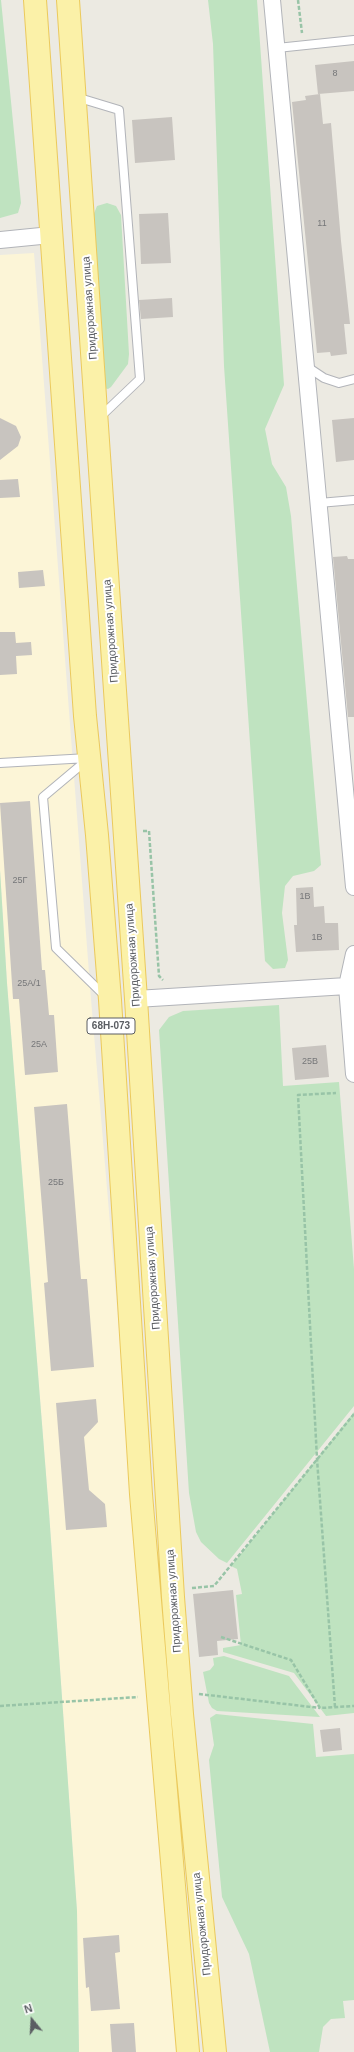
<!DOCTYPE html>
<html>
<head>
<meta charset="utf-8">
<style>
	body { margin:0 }
	#map { position:relative; width:354px; height:2052px; overflow:hidden; background:#eceae2; font-family:Helvetica,sans-serif }
	canvas { display:block }
	.north { position:absolute; left:12px; top:2000px; width:40px; height:40px; -webkit-text-stroke:3px #fff; paint-order:stroke; rotate:342deg; font-size:11px; font-weight:700; line-height:16px; text-align:center; color:#5a5d62 }
	.north::after { content:''; display:block; margin:auto; width:14px; height:18px; background:#5a5d62; clip-path:polygon(50% 0,100% 100%,50% 72%,0 100%) }
</style>
</head>
<body>
<div id="map">
<canvas width="354" height="2052"></canvas>
<div class="north">N</div>
</div>
<script>
const context = document.querySelector('canvas').getContext('2d');
context.lineJoin = 'round';
function fill(path, color) {
  context.fillStyle = color;
  context.fill(path, 'evenodd');
}
function poly(rows) {
  const path = new Path2D();
  for (const r of rows) {
    path.moveTo(r[0], r[1]);
    for (let i = 2; i < r.length; i += 2) path.lineTo(r[i], r[i + 1]);
  }
  return path;
}
function stroke(path, color, width, dash) {
  context.strokeStyle = color;
  context.lineWidth = width;
  context.lineCap = dash ? 'butt' : 'round';
  context.setLineDash(dash || []);
  context.stroke(path);
}
function label(font, color, halo, rows, align = 'center') {
  context.font = font + ' Helvetica,sans-serif';
  context.lineWidth = 4;
  context.setLineDash([]);
  context.textBaseline = 'middle';
  context.strokeStyle = halo;
  context.fillStyle = color;
  for (const [text, x, y, turn = 0] of rows) {
    context.save();
    context.translate(x, y);
    context.rotate((+turn || 0) * Math.PI / 180);
    context.textAlign = isNaN(turn) ? turn : align;
    if (halo) context.strokeText(text, 0, 0);
    context.fillText(text, 0, 0);
    context.restore();
  }
}
fill(poly([
	[34,253,91,999,180,2052,79,2052,77,1911,49,1512,7,983,0,870,0,255]
]), '#fcf5d7');
fill(poly([
	[0,0,1,0,21,203,18,213,0,218],
	[208,0,257,0,284,385,265,429,272,464,286,487,291,516,321,865,314,871,293,876,285,886,282,913,288,960,285,968,273,969,265,961,224,366,213,44],
	[107,203,116,206,121,215,129,354,128,364,111,387,108,389,104,388,93,216,97,206],
	[0,870,7,983,49,1512,77,1911,79,2052,0,2052],
	[279,1005,283,1086,339,1082,354,1269,354,1406,227,1563,219,1559,201,1542,196,1532,189,1493,159,1030,169,1017,183,1011],
	[354,1412,354,1713,326,1716,294,1673,223,1652,223,1648,241,1645,236,1595,242,1594,237,1569,231,1566],
	[224,1656,289,1676,320,1717,217,1711,212,1708,209,1703,203,1672,210,1670,214,1665,213,1658],
	[216,1714,313,1724,316,1757,354,1754,354,2000,343,2001,345,2018,331,2019,323,2027,319,2052,270,2052,249,1954,222,1897,209,1760,214,1745,210,1718]
]), '#bfe3c0');
fill(poly([
	[354,61,354,91,318,94,315,65],
	[320,94,323,124,331,123,341,241,350,324,344,324,347,354,331,356,330,352,317,353,292,102,306,100,305,96],
	[172,117,175,160,135,163,132,120],
	[168,213,171,263,141,264,139,214],
	[172,298,173,317,141,319,139,300],
	[0,418,16,426,21,437,18,446,0,460],
	[354,418,354,460,336,462,332,420],
	[18,479,20,497,0,498,0,480],
	[347,556,348,559,354,559,354,717,348,717,333,557],
	[43,570,45,586,19,588,18,572],
	[0,632,15,632,16,643,31,642,32,655,16,656,17,674,0,675],
	[30,801,42,970,45,970,49,1015,54,1015,58,1072,25,1075,19,999,13,999,0,803],
	[313,887,314,907,324,906,325,923,338,923,339,950,296,952,294,925,297,925,296,888],
	[326,1045,329,1077,295,1080,292,1048],
	[67,1104,81,1279,87,1279,94,1367,51,1371,44,1283,48,1282,34,1107],
	[96,1399,98,1422,84,1437,89,1490,105,1504,107,1527,66,1530,56,1403],
	[233,1590,238,1639,217,1641,218,1655,199,1657,193,1594],
	[340,1728,342,1750,323,1752,320,1730],
	[119,1935,120,1952,115,1953,120,2009,91,2011,89,1987,86,1988,83,1938],
	[134,2023,136,2052,112,2052,110,2024]
]), '#c8c4bf');
const service = poly([
	[277,48,354,40],
	[76,97,119,110,140,379,99,418],
	[306,366,324,378,339,383,354,379],
	[319,503,354,500],
	[87,760,43,797,56,948,105,996],
	[0,763,88,758]
]);
const minor = poly([
	[272,0,354,887],
	[0,240,51,235],
	[354,954,347,986,354,1074],
	[136,999,347,986]
]);
const primary = poly([
	[35,0,85,716,97,835,110,1000,141,1494,188,2052],
	[68,0,136,999,173,1597,182,1714,215,2052]
]);
stroke(service, '#b2b4b9', 10);
stroke(minor, '#b2b4b9', 18);
stroke(primary, '#ebc95c', 24);
stroke(poly([
	[298,0,302,33],
	[143,831,149,831,159,976,163,980],
	[192,1588,214,1586,354,1414],
	[221,1637,291,1660,320,1708,354,1706],
	[199,1694,320,1708],
	[0,1706,138,1697],
	[335,1707,317,1459,298,1095,336,1093]
]), '#98c4a7', 2.5, [4, 2]);
stroke(service, '#fff', 8);
stroke(minor, '#fff', 16);
stroke(primary, '#fbf1a8', 22);
label('9px', '#767779', null, [
	["8",335,74],
	["11",322,224],
	["25Г",20,881],
	["1В",305,897],
	["1В",317,938],
	["25А/1",29,984],
	["25А",39,1045],
	["25В",310,1062],
	["25Б",56,1183]
]);
for (const [x, y, w] of [
	[111,1026,48]
]) {
  const box = new Path2D();
  box.roundRect(x - w / 2, y - 8, w, 16, 3);
  context.fillStyle = '#fff';
  context.fill(box);
  stroke(box, '#5a5d62', 1);
}
label('bold 10px', '#5a5d62', null, [
	["68Н-073",111,1026]
]);
label('11px', '#5a5d62', '#fff', [
	["Придорожная улица",90,308,-94],
	["Придорожная улица",111,631,-94],
	["Придорожная улица",133,955,-94],
	["Придорожная улица",153,1278,-94],
	["Придорожная улица",174,1601,-94],
	["Придорожная улица",202,1924,-96]
]);
</script>
</body>
</html>
